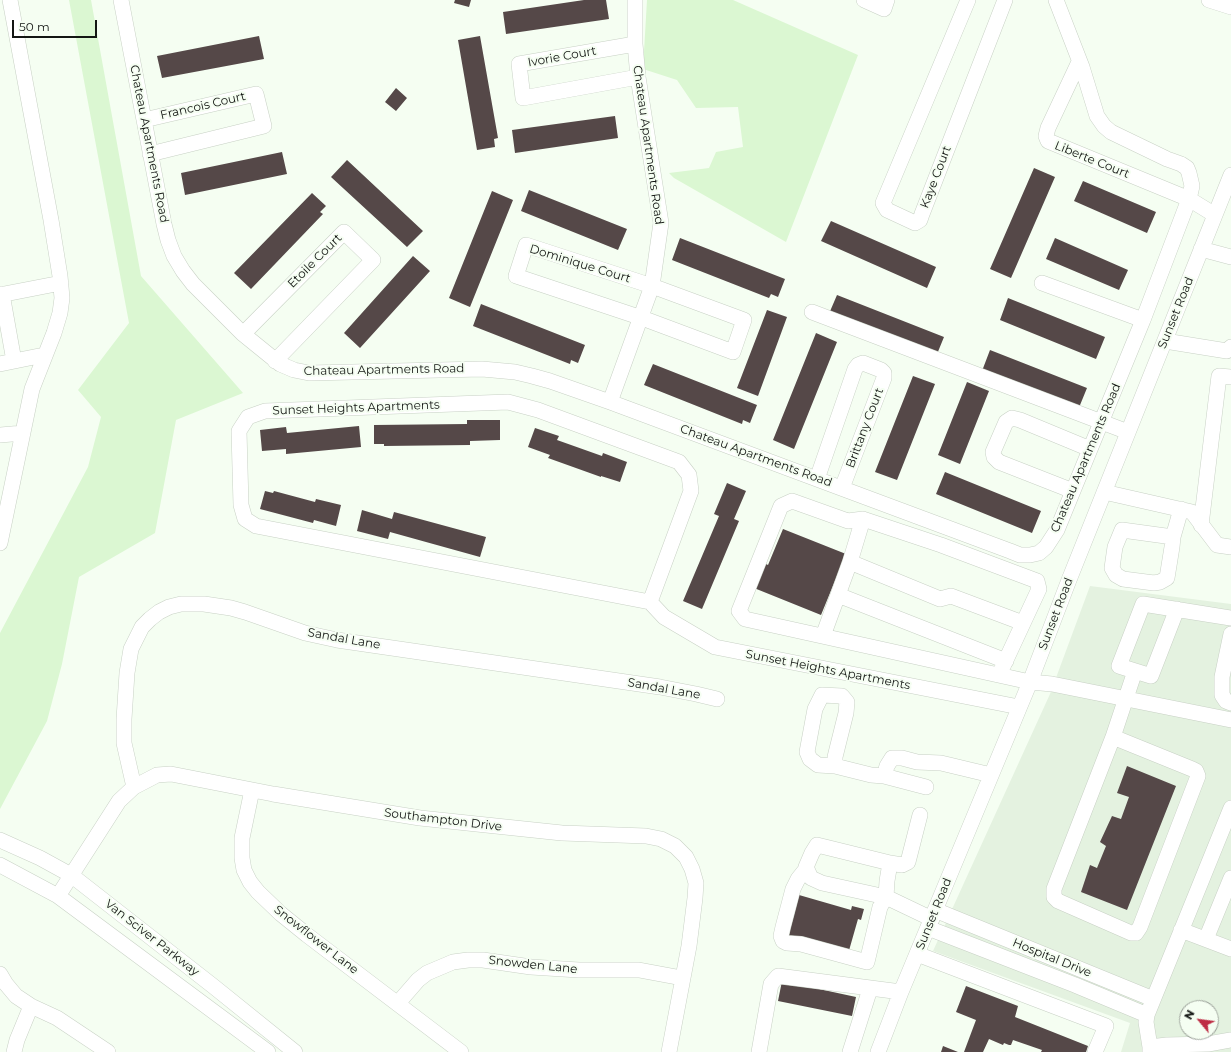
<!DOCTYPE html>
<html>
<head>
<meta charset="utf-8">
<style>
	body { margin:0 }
	#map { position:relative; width:1231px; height:1052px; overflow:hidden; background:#f5fef2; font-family:Montserrat,sans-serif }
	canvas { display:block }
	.north { position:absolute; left:1179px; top:1000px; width:40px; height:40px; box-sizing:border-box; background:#f5fef2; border:1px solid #9ba199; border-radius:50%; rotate:299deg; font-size:11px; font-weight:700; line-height:16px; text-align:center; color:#131613 }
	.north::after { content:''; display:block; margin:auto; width:14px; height:18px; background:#be2d45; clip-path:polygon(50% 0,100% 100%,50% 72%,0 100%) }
	.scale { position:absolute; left:12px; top:20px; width:85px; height:18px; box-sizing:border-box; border:2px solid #131613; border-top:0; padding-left:5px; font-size:12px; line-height:14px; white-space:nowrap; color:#131613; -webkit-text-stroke:3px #f5fef2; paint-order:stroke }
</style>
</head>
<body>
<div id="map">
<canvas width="1231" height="1052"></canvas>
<div class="north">N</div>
<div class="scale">50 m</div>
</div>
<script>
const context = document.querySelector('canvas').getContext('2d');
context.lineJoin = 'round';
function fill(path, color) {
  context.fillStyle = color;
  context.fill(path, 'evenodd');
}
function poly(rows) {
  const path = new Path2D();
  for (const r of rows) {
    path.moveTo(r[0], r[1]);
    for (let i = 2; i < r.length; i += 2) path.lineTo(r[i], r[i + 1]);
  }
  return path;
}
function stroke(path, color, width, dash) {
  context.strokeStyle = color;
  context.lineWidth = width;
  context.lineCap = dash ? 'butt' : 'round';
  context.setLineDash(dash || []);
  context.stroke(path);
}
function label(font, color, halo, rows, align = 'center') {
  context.font = font + ' Montserrat,sans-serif';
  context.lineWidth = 4;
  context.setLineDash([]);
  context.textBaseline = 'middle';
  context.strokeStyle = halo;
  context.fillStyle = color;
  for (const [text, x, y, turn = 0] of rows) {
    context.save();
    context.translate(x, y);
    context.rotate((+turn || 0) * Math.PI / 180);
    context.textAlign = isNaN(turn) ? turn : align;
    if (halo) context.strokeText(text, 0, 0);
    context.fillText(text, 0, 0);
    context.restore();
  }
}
fill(poly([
	[1090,586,1231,604,1231,1052,1121,1052,1130,1023,933,951,1050,694],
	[1187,1008,1211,1008,1211,1032,1187,1032]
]), '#e4f2e0');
fill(poly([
	[69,0,91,0,141,276,243,393,176,420,155,533,79,577,62,664,47,721,0,809,0,633,88,467,101,417,78,390,129,323],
	[647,0,733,0,858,55,786,242,674,178,669,173,709,168,716,152,743,147,738,107,696,108,677,80,643,69]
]), '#dbf7d2');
fill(poly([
	[455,0,471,0,469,7,454,3],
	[584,0,606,0,609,19,506,34,503,12],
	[259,36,264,59,162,78,157,56],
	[480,36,498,138,494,139,495,147,477,150,458,40],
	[396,88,407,98,396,111,385,102],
	[615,116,618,138,515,153,512,130],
	[282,152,287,174,185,195,181,173],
	[347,160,423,231,407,247,331,177],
	[1034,168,1055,177,1011,278,990,269],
	[1083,181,1156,212,1147,233,1074,201],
	[529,190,627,229,618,250,521,211],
	[492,191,513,200,470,307,449,298],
	[312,193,326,206,320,212,323,214,251,289,234,273],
	[831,221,936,267,927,288,821,241],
	[680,238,785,279,778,297,771,294,769,298,672,260],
	[1055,238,1128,270,1119,290,1046,259],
	[413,256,430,271,360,348,344,333],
	[837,295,944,337,935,359,828,316],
	[1008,298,1105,337,1096,359,1000,320],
	[481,304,585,345,578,363,571,360,570,364,473,326],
	[767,310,787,317,758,396,737,388],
	[816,333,837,342,794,449,773,440],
	[990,350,1087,388,1078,410,982,371],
	[653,364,757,405,750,423,743,420,742,424,644,385],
	[913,376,935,384,897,480,875,472],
	[967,382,989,391,960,464,938,455],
	[467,420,500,420,500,440,470,441,470,445,384,446,384,444,374,444,374,425,467,424],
	[359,426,361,447,286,454,286,449,262,451,260,430,286,427,287,433],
	[535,428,559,436,557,440,602,456,603,453,627,462,620,482,601,476,601,477,548,458,550,455,528,447],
	[945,472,1041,511,1032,533,936,494],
	[727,483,746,491,734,519,739,521,702,609,683,601,719,516,714,514],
	[265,491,273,493,274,491,315,502,316,499,341,505,336,526,314,520,313,523,260,509],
	[362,510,392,519,394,512,486,537,480,557,390,532,388,539,357,531],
	[783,529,846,554,821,615,754,588,764,563,768,565],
	[1127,766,1176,786,1127,910,1081,892,1090,865,1097,868,1106,846,1100,842,1112,816,1121,819,1129,797,1117,793],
	[799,895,851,910,852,906,864,909,861,920,858,919,848,954,787,936],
	[782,981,856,997,852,1016,778,1001],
	[966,986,1018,1006,1015,1017,1088,1046,1086,1052,1041,1052,1042,1050,1013,1040,1011,1045,1009,1045,1004,1043,1003,1045,989,1039,983,1052,964,1052,976,1020,956,1012],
	[943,1046,958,1052,941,1052]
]), '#554848');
const minor = poly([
	[121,0,164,224,168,240,174,256,183,271,193,284,243,334,280,364,294,370,309,373,482,369,515,372,532,376,550,381,610,402,1010,551,1020,555,1030,555,1039,553,1046,547,1057,530,1143,320,1189,199,1192,186,1189,173,1187,168,1181,164,1167,159,1111,132,1104,126,1097,116,1082,67,1056,0],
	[864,0,884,9,887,0],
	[968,0,883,203,887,210,915,223,920,220,922,214,1005,0],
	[1209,0,1231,7],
	[635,44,519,64,523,98,638,77],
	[1079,62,1048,128,1046,136,1048,141,1189,199,1215,215],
	[144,120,256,94,264,126,150,154],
	[526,245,652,286,744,320,733,352,642,318,516,276,526,245],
	[1201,249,1231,257],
	[1042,283,1143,320],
	[2,294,14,361],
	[0,295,61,283],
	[812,312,1128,432],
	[243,334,344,232,373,260,275,361],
	[1165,341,1227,351,1231,347],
	[0,364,44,355],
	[610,402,652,286,661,223,638,77,635,44,635,0],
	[0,435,23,433],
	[817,479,855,369,858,365,863,363,881,370,884,373,884,378,842,488],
	[1073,491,999,462,994,457,993,452,1006,422,1012,418,1020,420,1090,449],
	[1104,492,1192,512,1217,545,1231,547],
	[1201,525,1219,376,1231,377],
	[1173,537,1172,547,1167,578,1160,582,1154,583,1123,579,1116,575,1112,568,1115,547,1122,530,1173,537,1181,509],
	[0,543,32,389,54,333,60,313,62,298,60,276,51,220,10,0],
	[850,562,940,599,951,596,1023,623],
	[838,595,1006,661],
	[650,602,691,491,689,475,679,462,538,410,508,402,265,411,248,417,239,431,241,505,245,519,256,526,650,602,664,617,715,647,1019,707],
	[1231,634,1222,677,1222,695,1226,701,1231,703],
	[823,636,850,562,863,519],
	[1135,671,1151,676,1177,609],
	[999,675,1039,589,1037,581,941,545,863,519,848,521,792,501,781,506,739,611,745,619,1030,682,1052,684,1231,720],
	[1113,737,1192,769,1196,771,1198,776,1140,927,1136,933,1131,933,1058,901,1054,897,1054,889,1113,737,1135,671,1119,666,1143,604,1231,618],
	[835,766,835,757,846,713,847,702,842,696,822,695,815,709,807,752,810,759,818,765,835,766,871,775,884,776,887,766,892,758,902,758,917,762,941,763,991,775],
	[884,776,926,787],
	[134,787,124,743,124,719,127,673,131,649,142,627,150,619,159,612,169,607,181,604,204,604,231,608,245,612,305,633,337,640,660,687,696,694,717,699],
	[252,790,242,838,242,858,244,870,250,882,258,892,281,914,307,935,461,1052],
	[0,840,40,858,71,875,213,986,295,1052],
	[890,863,902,865,908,862,920,815],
	[0,865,58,896,268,1052],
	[806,869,798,879,793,889,783,927,781,936,783,941,787,943,801,944,867,962,880,907,886,897,822,883,811,878,806,867,812,853,817,845,890,863,887,881,886,897,932,919],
	[58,896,119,801,134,787,157,775,171,774,273,794,420,818,562,833,646,836,661,839,675,846,686,857,692,869,696,883,695,898,689,946,669,1052],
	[935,910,1153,999],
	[928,928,1075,985,1147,1015],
	[1181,930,1231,949],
	[1206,939,1231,878],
	[917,954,1106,1026,1095,1052],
	[0,974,6,984,16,996,31,1006,57,1018,108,1052],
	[398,1003,418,980,427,973,453,962,468,960,483,960,531,967,579,970,639,970,682,978],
	[1150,1047,1167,1045,1208,1044,1231,1040],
	[14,1052,17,1040,31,1006],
	[759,1052,771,984,778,976,901,992],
	[850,1052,870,989],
	[878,1052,901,992,1030,682,1069,580,1231,175],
	[1150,1052,1150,1047,1146,1022,1147,1015,1231,808]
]);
stroke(minor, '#c8d1c5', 16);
stroke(minor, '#fff', 15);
label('12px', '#131613', '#f5fef2', [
	["Ivorie Court",562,57,-10],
	["Francois Court",203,106,-13],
	["Chateau Apartments Road",149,144,79],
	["Chateau Apartments Road",648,145,82],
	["Liberte Court",1092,160,22],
	["Kaye Court",936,177,-69],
	["Etoile Court",315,261,-45],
	["Dominique Court",580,264,17],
	["Sunset Road",1176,313,-68],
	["Chateau Apartments Road",384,370,-1],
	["Sunset Heights Apartments",356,408,-2],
	["Brittany Court",865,428,-69],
	["Chateau Apartments Road",756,456,20],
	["Chateau Apartments Road",1086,458,-67],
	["Sunset Road",1056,614,-69],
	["Sandal Lane",344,639,10],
	["Sunset Heights Apartments",828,670,11],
	["Sandal Lane",664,689,10],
	["Southampton Drive",443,820,7],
	["Sunset Road",934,914,-68],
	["Van Sciver Parkway",152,938,38],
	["Snowflower Lane",316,940,38],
	["Hospital Drive",1052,958,22],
	["Snowden Lane",533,965,6]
]);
</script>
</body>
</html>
